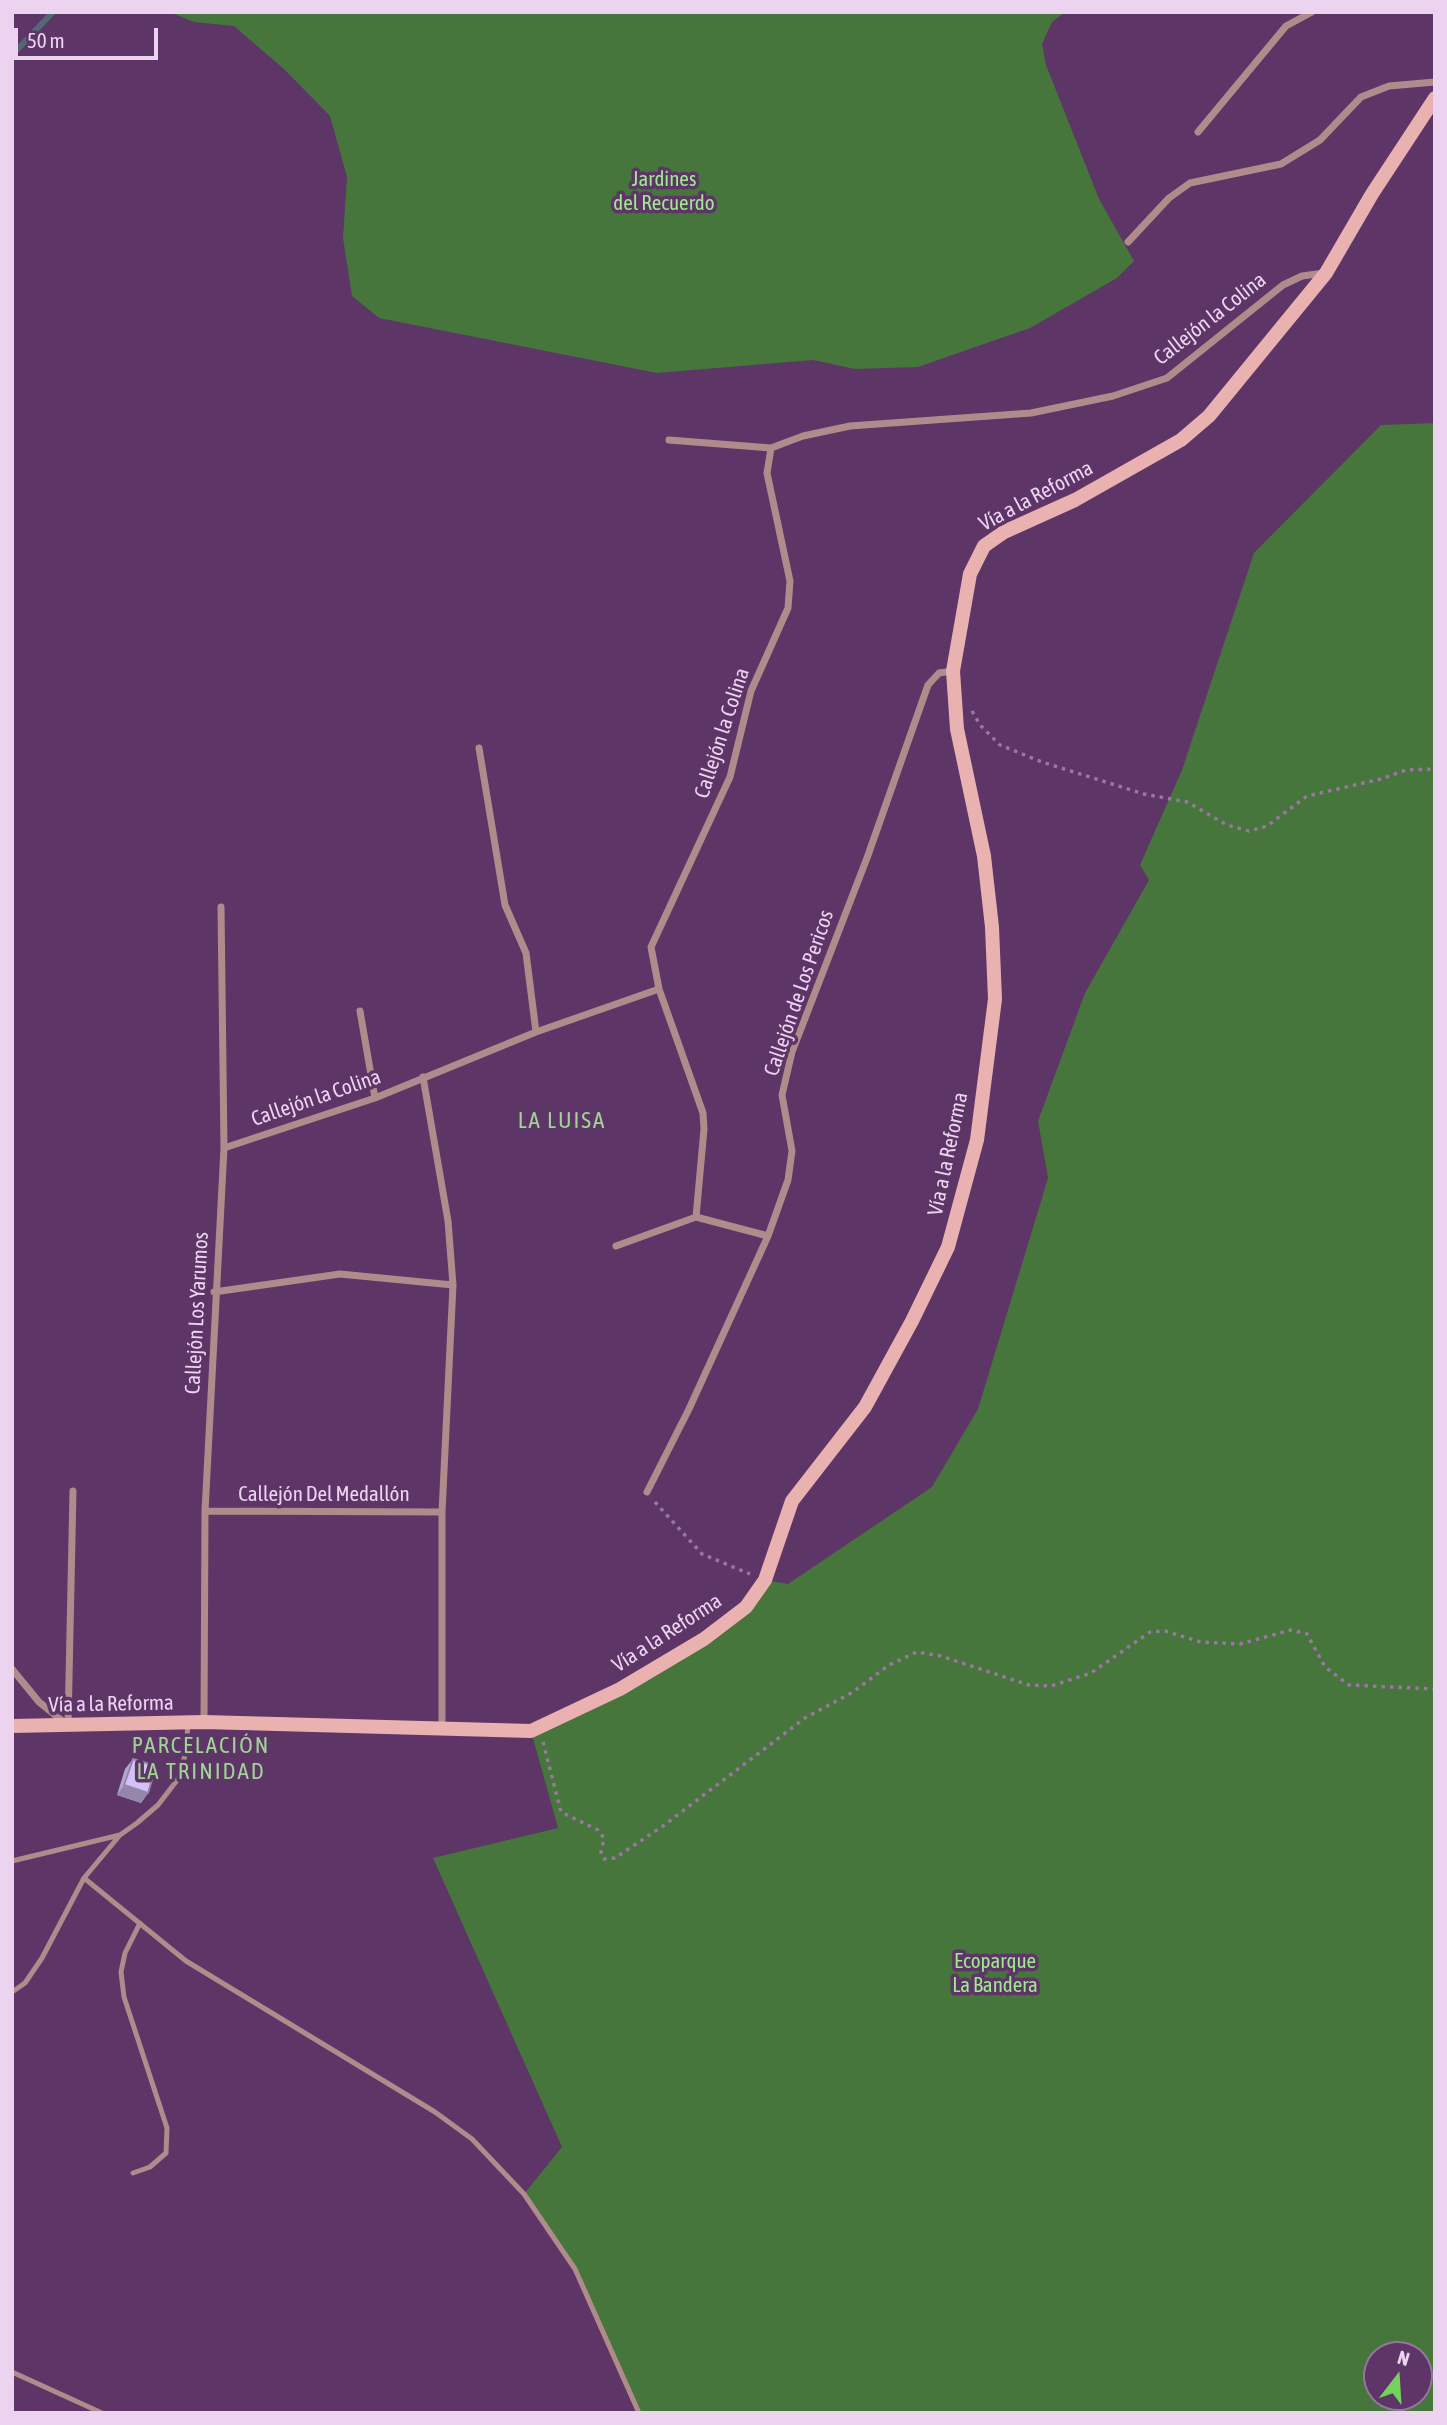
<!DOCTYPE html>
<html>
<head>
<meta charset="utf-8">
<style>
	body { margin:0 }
	#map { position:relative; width:1447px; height:2425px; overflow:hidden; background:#5d3566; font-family:"Asap Condensed",sans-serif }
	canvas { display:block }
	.frame { position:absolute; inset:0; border:14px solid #ecd4f1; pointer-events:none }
	.north { position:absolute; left:1363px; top:2341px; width:70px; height:70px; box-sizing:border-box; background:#5d3566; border:2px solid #96759e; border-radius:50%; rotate:17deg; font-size:19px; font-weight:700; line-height:28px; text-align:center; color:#ecd4f1 }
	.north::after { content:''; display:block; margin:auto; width:24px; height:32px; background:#72d25d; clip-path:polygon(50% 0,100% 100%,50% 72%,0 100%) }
	.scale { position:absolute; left:14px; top:28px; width:144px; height:32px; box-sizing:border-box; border:4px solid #ecd4f1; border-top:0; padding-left:9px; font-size:21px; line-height:24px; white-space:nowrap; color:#ecd4f1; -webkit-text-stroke:5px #5d3566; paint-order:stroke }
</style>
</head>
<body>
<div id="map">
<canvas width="1447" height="2425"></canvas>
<div class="frame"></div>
<div class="north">N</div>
<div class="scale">50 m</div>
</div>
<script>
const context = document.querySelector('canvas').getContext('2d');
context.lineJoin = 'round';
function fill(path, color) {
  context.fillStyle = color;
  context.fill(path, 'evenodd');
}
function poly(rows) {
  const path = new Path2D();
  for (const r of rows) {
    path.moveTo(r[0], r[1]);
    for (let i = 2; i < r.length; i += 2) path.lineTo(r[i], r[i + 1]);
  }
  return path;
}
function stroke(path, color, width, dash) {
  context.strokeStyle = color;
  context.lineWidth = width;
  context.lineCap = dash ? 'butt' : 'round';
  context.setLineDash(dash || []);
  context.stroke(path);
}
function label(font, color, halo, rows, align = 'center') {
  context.font = font + ' "Asap Condensed",sans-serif';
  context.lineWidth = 7;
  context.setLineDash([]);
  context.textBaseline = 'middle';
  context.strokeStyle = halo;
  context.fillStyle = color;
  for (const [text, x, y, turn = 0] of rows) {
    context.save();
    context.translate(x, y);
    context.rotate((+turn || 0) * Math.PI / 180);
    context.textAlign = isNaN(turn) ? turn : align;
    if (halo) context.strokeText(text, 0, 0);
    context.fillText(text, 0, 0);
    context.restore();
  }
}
fill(poly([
	[170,12,1065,12,1052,22,1042,44,1046,65,1099,199,1134,261,1117,278,1030,328,918,367,855,369,813,360,657,373,379,318,352,296,343,238,347,177,330,116,285,70,234,26,194,22],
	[1435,423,1435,2413,639,2413,575,2269,524,2194,562,2147,433,1858,558,1828,531,1731,704,1639,765,1580,788,1584,932,1487,978,1409,1048,1178,1038,1121,1085,993,1149,880,1140,865,1182,770,1254,553,1381,425],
	[1377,2355,1419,2355,1419,2397,1377,2397]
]), '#46763b');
stroke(poly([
	[12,55,53,12]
]), '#526973', 6);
stroke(poly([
	[972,711,980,725,1000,745,1042,762,1144,794,1187,802,1227,825,1249,831,1267,826,1307,796,1381,779,1406,770,1435,769],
	[655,1502,702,1554,750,1574],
	[543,1742,561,1812,598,1830,604,1838,601,1852,604,1859,615,1858,663,1826,805,1718,853,1692,889,1665,917,1652,941,1656,1029,1685,1051,1686,1091,1673,1150,1632,1165,1631,1201,1642,1240,1644,1291,1630,1307,1634,1325,1667,1349,1685,1435,1689]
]), '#9977a0', 3.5, [3.5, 5]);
stroke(poly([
	[12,1861,120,1835,137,1823,158,1805,178,1779,186,1752,188,1723],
	[84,1878,186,1961,435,2112,472,2139,524,2194,575,2269,639,2413],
	[12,1992,25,1983,42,1958,84,1878,120,1835],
	[133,2173,150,2167,166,2153,167,2128,124,1997,121,1972,125,1953,140,1923],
	[12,2372,102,2413]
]), '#af8c8b', 5);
stroke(poly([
	[1198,132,1286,26,1312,12],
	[1128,242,1169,198,1190,183,1281,164,1320,140,1361,97,1389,86,1435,82],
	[669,440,771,448,803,436,850,426,1031,413,1113,396,1167,378,1283,285,1302,276,1324,273],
	[479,748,505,905,526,953,536,1032],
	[659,989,703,1113,704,1129,696,1217],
	[360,1011,375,1098],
	[423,1077,448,1221,453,1285,442,1512,442,1728],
	[224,1148,375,1098,536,1032,659,989,651,947,730,777,751,691,788,608,790,581,767,473,771,448],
	[616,1246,696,1217,768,1236],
	[214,1292,340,1274,453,1285],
	[647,1492,689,1409,768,1236,788,1180,792,1151,782,1095,792,1052,867,858,928,685,939,673,953,671],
	[205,1511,442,1512],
	[12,1669,39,1702,65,1723],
	[204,1722,205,1511,224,1148,221,907],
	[68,1725,73,1491]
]), '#af8c8b', 7);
stroke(poly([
	[12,1726,204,1722,531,1731,620,1689,704,1639,746,1607,765,1580,792,1501,865,1407,912,1321,948,1247,977,1140,995,999,992,927,984,856,957,729,953,671,970,574,984,546,1004,532,1075,500,1181,440,1209,416,1326,273,1372,194,1435,98]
]), '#e9b2b1', 14);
fill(poly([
	[133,1759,148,1793,141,1803,117,1795,125,1769]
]), '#b5a6d3');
fill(poly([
	[124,1785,148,1793,141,1803,117,1795]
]), '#9487ac');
const building = poly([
	[133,1759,156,1766,148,1793,124,1785,133,1759]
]);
fill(building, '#d3c1f5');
stroke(building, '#9487ac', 2);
label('21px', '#9eeb8e', '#5d3566', [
	["Jardines",664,179],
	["del Recuerdo",664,203],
	["Ecoparque",995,1961],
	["La Bandera",995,1985]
]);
label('21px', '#ecd4f1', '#5d3566', [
	["Callejón la Colina",1210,319,-38],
	["Vía a la Reforma",1036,496,-28],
	["Callejón la Colina",722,733,-72],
	["Callejón de Los Pericos",799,993,-71],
	["Callejón la Colina",316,1098,-19],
	["Vía a la Reforma",948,1154,-78],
	["Callejón Los Yarumos",197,1313,-87],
	["Callejón Del Medallón",324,1494],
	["Vía a la Reforma",667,1633,-33],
	["Vía a la Reforma",111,1704,-1]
]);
context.letterSpacing = '2px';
label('23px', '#a0d395', '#5d3566', [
	["LA LUISA",562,1121],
	["PARCELACIÓN",201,1746],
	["LA TRINIDAD",201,1772]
]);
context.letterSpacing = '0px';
</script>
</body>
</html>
